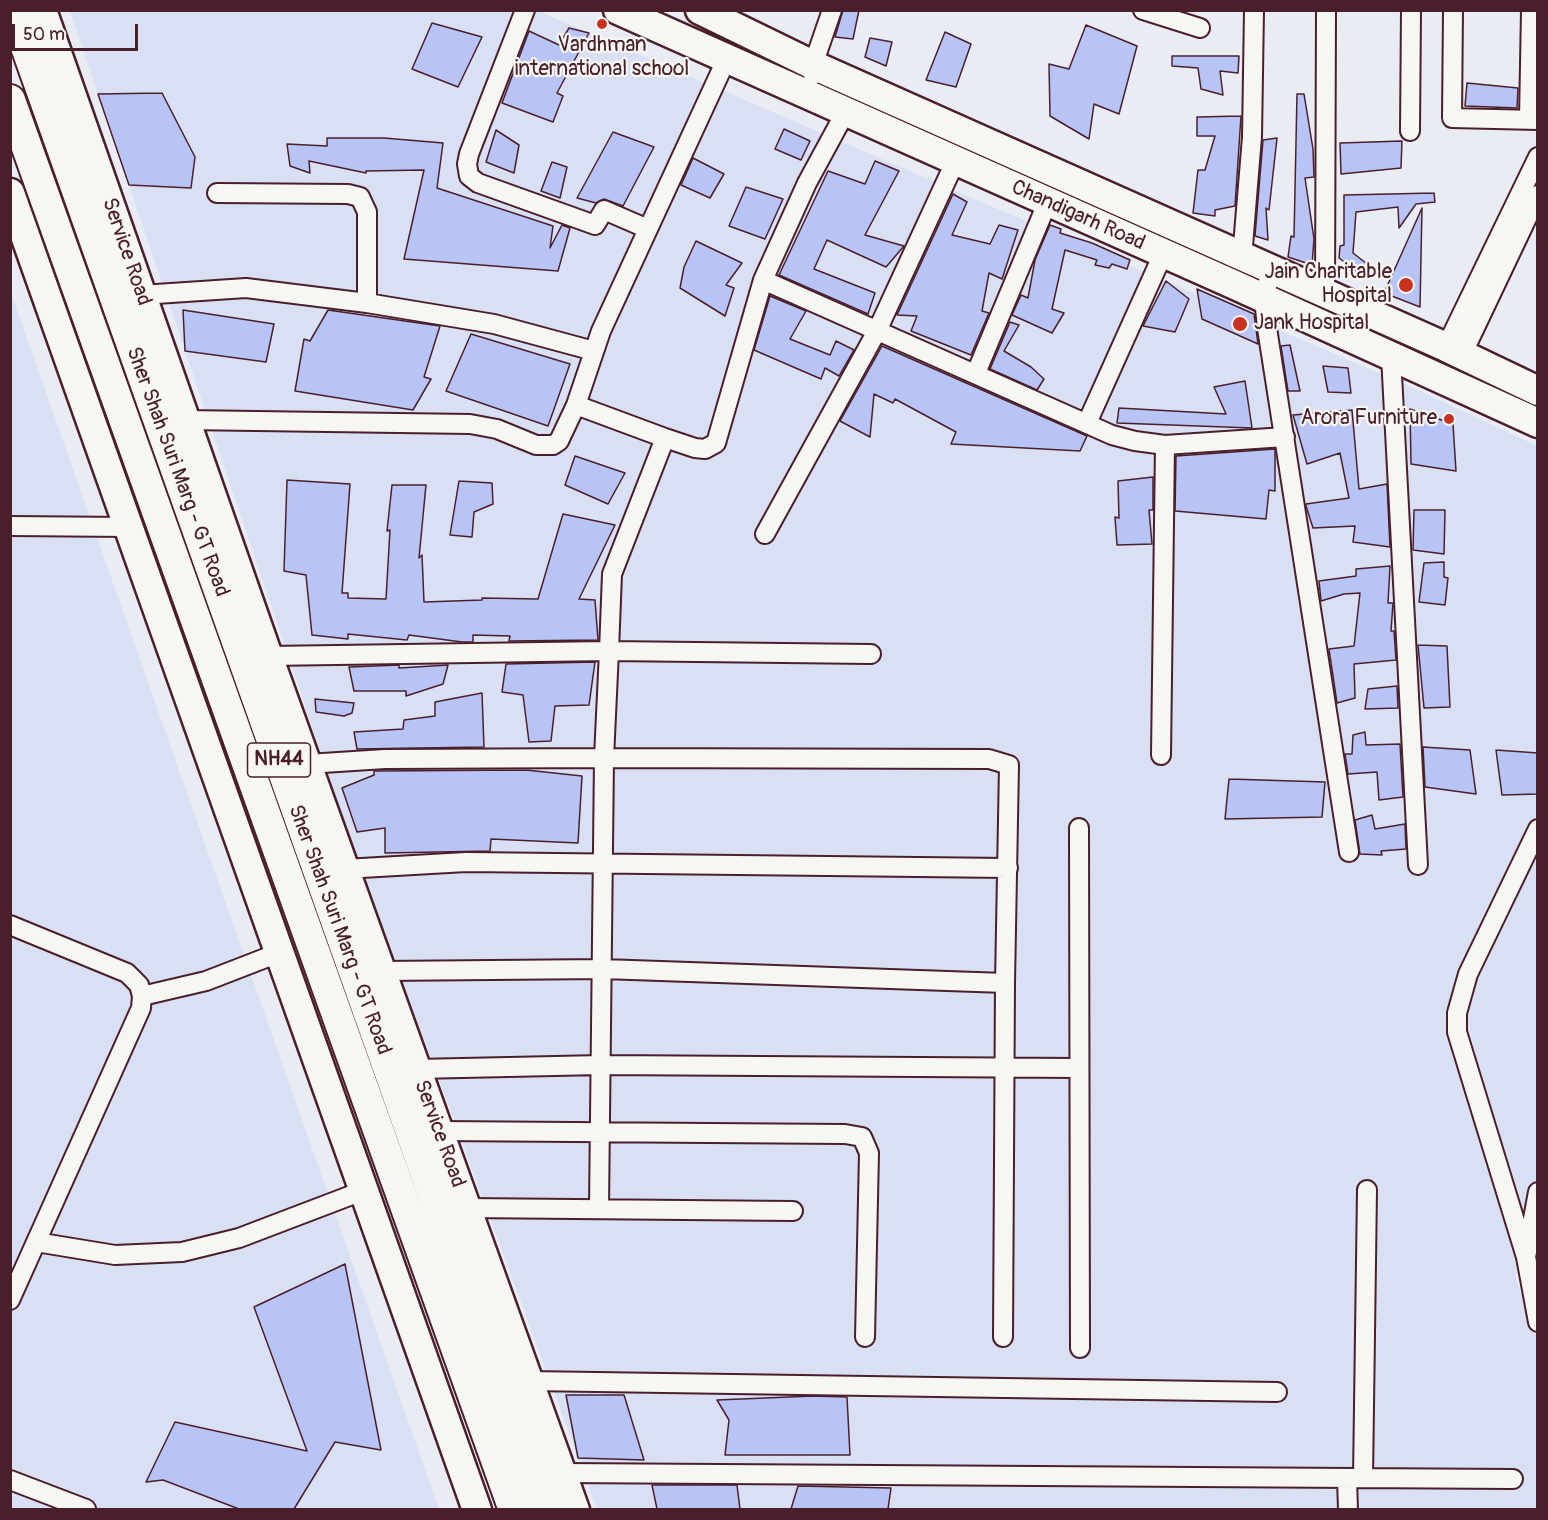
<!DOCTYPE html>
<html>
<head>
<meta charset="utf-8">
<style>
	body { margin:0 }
	#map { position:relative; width:1548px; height:1520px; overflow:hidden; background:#e9ecf3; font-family:Pangolin,sans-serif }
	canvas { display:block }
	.frame { position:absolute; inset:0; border:12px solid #4a1f2b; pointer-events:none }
	.scale { position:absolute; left:12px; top:24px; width:126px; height:27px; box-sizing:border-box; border:3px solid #4a1f2b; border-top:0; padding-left:8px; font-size:18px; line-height:21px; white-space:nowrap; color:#4a1f2b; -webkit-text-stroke:4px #f6f6f2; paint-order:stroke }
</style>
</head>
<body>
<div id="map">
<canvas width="1548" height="1520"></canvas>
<div class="frame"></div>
<div class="scale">50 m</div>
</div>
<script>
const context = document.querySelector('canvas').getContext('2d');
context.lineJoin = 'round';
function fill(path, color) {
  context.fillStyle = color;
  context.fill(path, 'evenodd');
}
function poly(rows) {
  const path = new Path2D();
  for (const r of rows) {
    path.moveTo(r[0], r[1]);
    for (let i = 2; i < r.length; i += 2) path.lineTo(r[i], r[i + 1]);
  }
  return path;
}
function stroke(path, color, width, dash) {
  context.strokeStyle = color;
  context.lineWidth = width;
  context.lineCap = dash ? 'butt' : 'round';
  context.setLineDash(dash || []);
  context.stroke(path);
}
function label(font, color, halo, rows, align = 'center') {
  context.font = font + ' Pangolin,sans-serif';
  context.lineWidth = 4.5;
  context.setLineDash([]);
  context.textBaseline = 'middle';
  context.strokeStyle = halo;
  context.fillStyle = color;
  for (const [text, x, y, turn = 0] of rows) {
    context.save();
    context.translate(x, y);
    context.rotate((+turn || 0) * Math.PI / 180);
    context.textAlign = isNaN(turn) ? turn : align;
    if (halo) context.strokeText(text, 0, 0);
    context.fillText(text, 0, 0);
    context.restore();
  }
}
fill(poly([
	[70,11,538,11,1416,389,1537,446,1538,1168,1515,1276,1537,1338,1537,1509,597,1509,346,827],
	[11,293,439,1509,11,1509]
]), '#dae0f4');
const building = poly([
	[843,10,859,10,853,39,835,37,843,10],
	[432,23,482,37,458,87,412,69,432,23],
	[1086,25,1137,46,1119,114,1094,104,1089,139,1050,116,1049,64,1069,69,1086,25],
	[569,28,589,33,557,93,563,96,553,122,502,103,529,31,559,45,569,28],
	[945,32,971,44,956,87,926,80,945,32],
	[870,38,892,42,886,66,865,57,870,38],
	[1172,56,1239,56,1238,73,1220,71,1223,95,1201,89,1198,68,1172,66,1172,56],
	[1467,83,1518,88,1517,108,1465,106,1467,83],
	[162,93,195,157,191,188,129,185,98,94,162,93],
	[1297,94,1304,94,1313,149,1314,177,1305,178,1314,239,1312,265,1288,257,1291,236,1294,237,1297,94],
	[1241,116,1235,206,1215,210,1215,216,1193,213,1198,170,1205,170,1215,136,1197,136,1197,117,1241,116],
	[784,129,810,141,801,160,775,149,784,129],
	[496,130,519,145,514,173,486,162,496,130],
	[613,132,654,147,623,206,604,199,596,203,577,198,613,132],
	[327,138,384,138,443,143,437,188,553,226,550,248,562,225,570,228,558,271,404,259,424,170,366,171,366,173,309,161,310,173,290,166,287,144,327,146,327,138],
	[1277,138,1269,210,1266,208,1268,240,1255,236,1263,140,1277,138],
	[1402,141,1401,168,1341,174,1340,143,1402,141],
	[693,158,724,174,710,198,681,185,693,158],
	[875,161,899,171,865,235,904,246,886,267,827,240,814,269,875,293,868,314,779,275,828,171,865,184,875,161],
	[552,162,567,167,560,198,541,191,552,162],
	[746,187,783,199,765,239,729,226,746,187],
	[1434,193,1435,202,1416,204,1399,228,1398,207,1356,212,1353,253,1371,267,1364,277,1339,258,1340,246,1344,245,1344,195,1434,193],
	[953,194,967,202,952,235,990,244,999,225,1018,230,1002,279,989,273,982,311,989,313,971,355,911,331,917,316,897,315,953,194],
	[1422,208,1420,307,1384,293,1422,208],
	[1050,225,1061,229,1060,233,1092,243,1130,260,1127,269,1112,264,1109,268,1095,265,1097,260,1065,250,1052,309,1064,313,1052,333,1012,315,1021,295,1028,298,1035,260,1050,225],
	[696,241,742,263,726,285,734,288,725,316,680,288,684,267,696,241],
	[1166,281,1189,299,1175,332,1143,326,1166,281],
	[1197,289,1254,314,1258,344,1202,319,1197,289],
	[770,296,806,311,790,339,830,355,836,341,854,350,839,376,825,368,821,379,754,350,770,296],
	[183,310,274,324,266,362,185,351,183,310],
	[328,310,440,326,424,377,431,379,413,410,295,391,304,339,310,341,328,310],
	[1010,322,1019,325,1004,351,1031,367,1044,379,1037,390,990,369,1010,322],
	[471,334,570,364,548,426,446,391,471,334],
	[1290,345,1300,391,1288,391,1281,346,1290,345],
	[882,346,1087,436,1080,451,951,444,956,432,895,399,893,403,874,394,870,437,840,421,882,346],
	[1323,366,1348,368,1351,393,1328,392,1323,366],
	[1245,381,1252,428,1117,423,1119,408,1226,414,1214,387,1245,381],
	[1410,409,1453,424,1456,471,1411,464,1410,409],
	[1352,410,1359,489,1387,484,1390,547,1353,542,1355,526,1313,528,1306,506,1306,504,1349,498,1340,453,1307,464,1293,415,1352,410],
	[1275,449,1275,491,1269,490,1266,519,1175,511,1176,456,1275,449],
	[575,456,625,473,608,504,565,485,575,456],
	[1153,477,1153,510,1149,510,1152,544,1117,545,1115,517,1119,518,1118,481,1153,477],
	[287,480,350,484,342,593,348,593,348,598,386,599,390,530,387,531,392,485,426,485,419,558,422,555,424,602,482,600,482,598,538,599,563,514,615,525,579,599,595,600,598,640,509,641,510,636,473,635,473,642,462,642,409,635,407,640,348,634,348,639,312,635,306,575,284,571,287,480],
	[459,481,492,483,493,504,474,512,472,537,450,535,459,481],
	[1414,510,1445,510,1444,554,1413,550,1414,510],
	[1444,562,1444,577,1448,578,1445,605,1419,602,1424,563,1444,562],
	[1390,566,1388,603,1393,603,1391,631,1394,631,1396,660,1354,664,1355,698,1337,703,1329,649,1354,646,1360,593,1344,594,1321,601,1319,581,1356,576,1356,569,1390,566],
	[1418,645,1447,646,1450,707,1424,708,1418,645],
	[595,662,589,705,555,706,551,741,529,742,523,695,502,692,506,664,595,662],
	[399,665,399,668,448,665,443,684,406,696,406,691,354,691,349,667,399,665],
	[1397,686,1398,708,1365,709,1368,689,1397,686],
	[482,693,484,747,357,749,354,732,403,729,404,720,435,716,435,702,482,693],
	[315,699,354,703,352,713,344,716,316,712,315,699],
	[1365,732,1366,745,1400,744,1403,797,1379,800,1377,772,1348,774,1345,754,1352,754,1353,735,1365,732],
	[1423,747,1470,750,1476,794,1425,787,1423,747],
	[1496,750,1538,753,1538,794,1502,795,1496,750],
	[526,770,582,776,578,843,491,839,490,851,385,853,385,828,357,832,342,788,374,775,374,771,526,770],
	[1229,779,1325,782,1322,817,1225,819,1229,779],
	[1372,815,1375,829,1405,824,1406,849,1381,851,1382,855,1360,854,1355,820,1372,815],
	[345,1264,381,1450,335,1442,294,1509,239,1509,163,1480,146,1482,175,1422,307,1451,254,1307,345,1264],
	[566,1395,624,1395,644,1460,578,1458,566,1395],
	[813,1396,847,1397,850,1455,725,1455,729,1420,717,1400,813,1396],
	[652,1485,737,1485,740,1509,657,1509,652,1485],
	[798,1486,891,1488,888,1509,791,1509,798,1486]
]);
fill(building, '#b7c4f5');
stroke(building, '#4a1f2b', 1.5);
const minor = poly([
	[525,10,469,154,467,164,469,176,478,183,595,225,604,210,648,229],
	[1143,10,1200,28],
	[1453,10,1452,118,1538,120],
	[813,75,813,65,832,10],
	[1529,119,1531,10],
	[1410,131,1411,10],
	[217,193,348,194,360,197,367,212,367,303],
	[1242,258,1252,137,1254,10],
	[1271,270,1264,298,1267,328,1349,852],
	[763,280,1112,435,1135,441,1165,445,1285,437],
	[141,295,246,288,367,303,494,324,594,351],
	[1325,295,1326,10],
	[1446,347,1538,157],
	[1462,355,1538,195],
	[1391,356,1418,865],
	[976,373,1048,201],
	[576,405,665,438],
	[185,420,470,424,497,429,536,445,553,445,559,441,576,405,601,331,727,58],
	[1087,423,1163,254],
	[10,526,128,527],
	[765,534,877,331,955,162],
	[268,656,609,651,612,574,665,438,695,448,705,449,716,443,763,280,807,183,845,113],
	[1161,755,1165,445],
	[307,764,385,759,604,758,989,759,1009,765,1005,983,603,969,381,971],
	[1079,828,1080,1348],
	[344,869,466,862,1008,868],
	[10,925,127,973,139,985,142,996,141,1008,10,1300],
	[142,996,206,981,281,952],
	[416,1069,601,1065,1078,1068],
	[438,1131,845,1134,862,1137,869,1153,865,1337],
	[1538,1192,1526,1257,1538,1322],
	[466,1208,793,1211],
	[599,1208,604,758,609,651,871,654],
	[36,1242,115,1255,182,1252,239,1238,365,1190],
	[1526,1257,1457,1032,1457,1013,1468,974,1538,829],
	[1003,1337,1005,983],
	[528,1381,1277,1392],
	[561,1473,1513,1479],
	[1347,1478,1348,1510],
	[1363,1478,1367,1190],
	[10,1480,86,1509]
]);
const primary = poly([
	[42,10,268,656,575,1510],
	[618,10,1235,285,1538,423],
	[700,10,813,65,1446,347,1538,391],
	[10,193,477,1510]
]);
const trunk = poly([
	[13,10,545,1510],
	[10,100,514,1510]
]);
stroke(minor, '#4a1f2b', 22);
stroke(primary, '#4a1f2b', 33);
stroke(trunk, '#4a1f2b', 34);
stroke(minor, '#f6f6f2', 18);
stroke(primary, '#f6f6f2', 28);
stroke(trunk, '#f6f6f2', 30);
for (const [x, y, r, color] of [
	[602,24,6,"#c8321e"],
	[1406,285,8,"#c8321e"],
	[1240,324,8,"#c8321e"],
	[1449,419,6,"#c8321e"]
]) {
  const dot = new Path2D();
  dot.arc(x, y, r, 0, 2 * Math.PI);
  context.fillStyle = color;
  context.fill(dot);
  stroke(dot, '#f6f6f2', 2);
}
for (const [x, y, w] of [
	[279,760,63]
]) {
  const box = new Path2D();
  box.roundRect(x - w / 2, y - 17, w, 34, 4.5);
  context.fillStyle = '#f6f6f2';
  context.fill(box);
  stroke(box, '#4a1f2b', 1.5);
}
label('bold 20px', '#4a1f2b', null, [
	["NH44",279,760]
]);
label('21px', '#4a1f2b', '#f6f6f2', [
	["Vardhman",602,46,"center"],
	["international school",602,70,"center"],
	["Jain Charitable",1392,273],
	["Hospital",1392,297],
	["Jank Hospital",1254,324,"left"],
	["Arora Furniture",1437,419]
], 'right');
label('21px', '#4a1f2b', '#f6f6f2', [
	["Chandigarh Road",1078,216,24],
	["Service Road",126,252,71],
	["Sher Shah Suri Marg - GT Road",177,472,70],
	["Sher Shah Suri Marg - GT Road",339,930,70],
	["Service Road",439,1134,70]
]);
</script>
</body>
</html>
